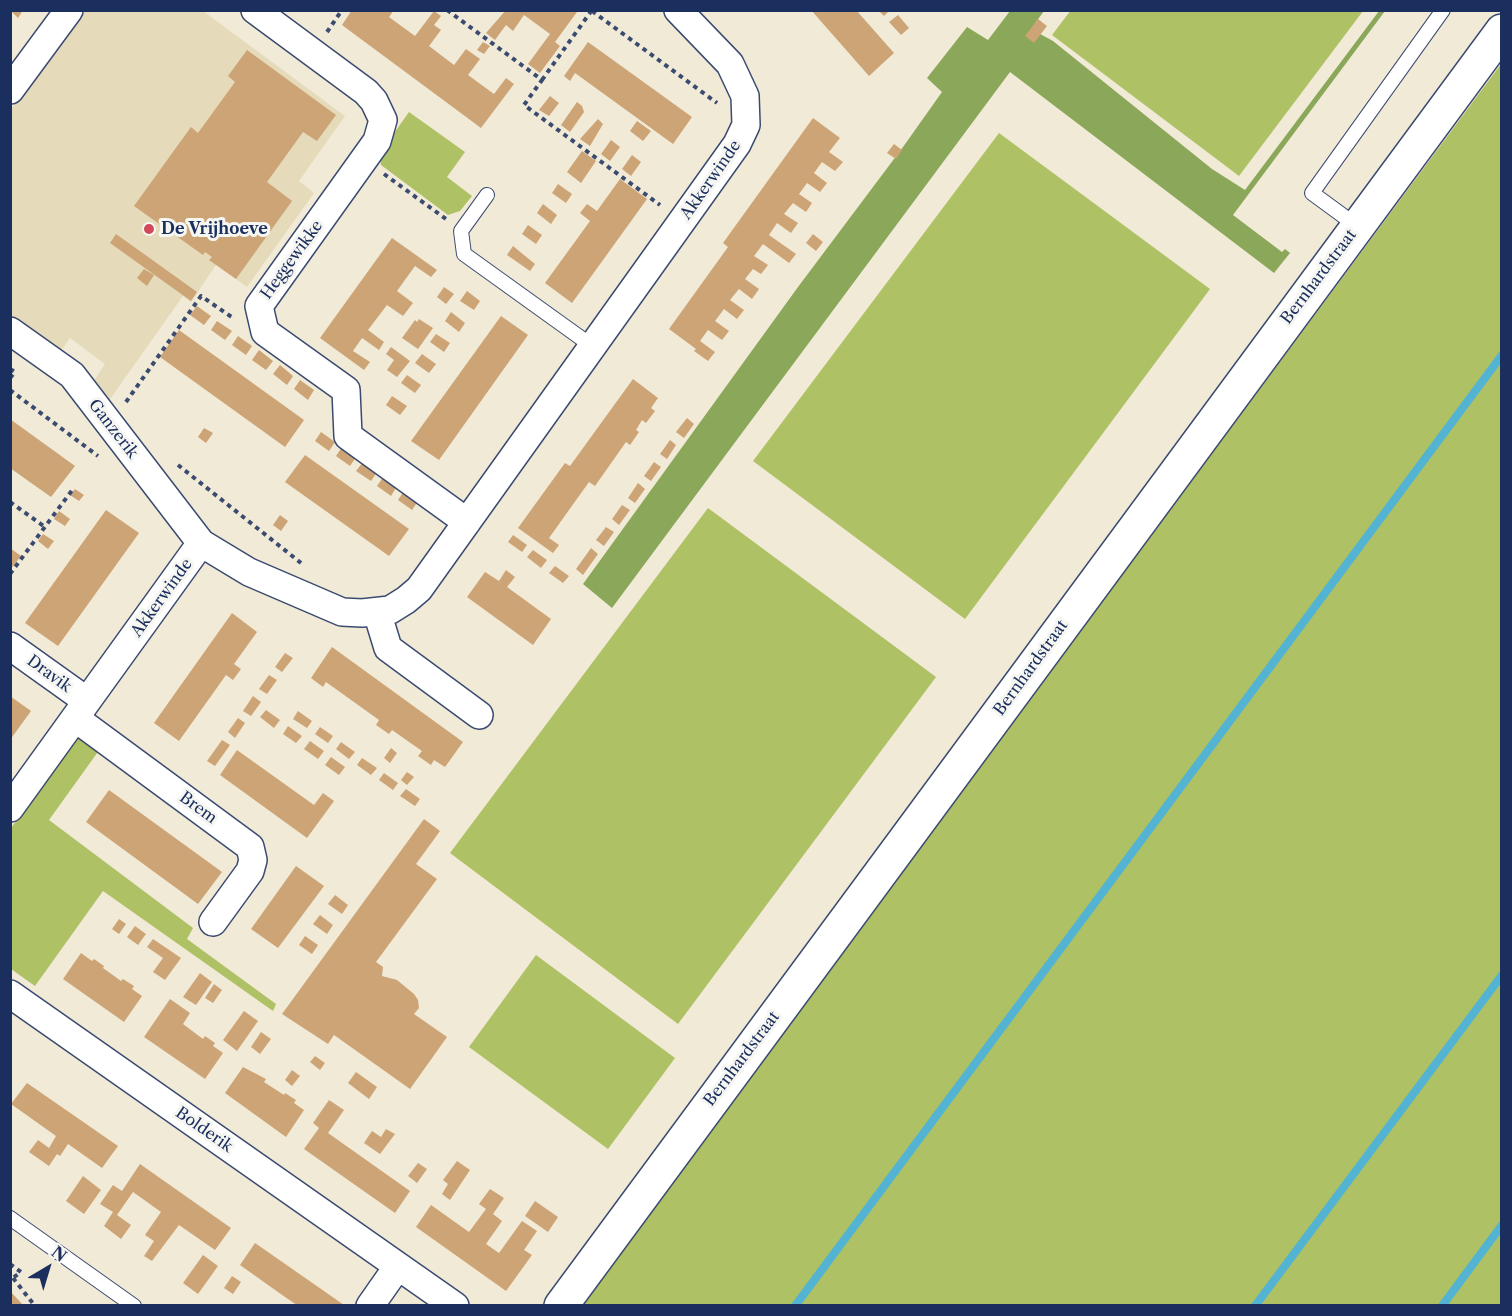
<!DOCTYPE html>
<html>
<head>
<meta charset="utf-8">
<style>
	body { margin:0 }
	#map { position:relative; width:1512px; height:1316px; overflow:hidden; background:#f1ead7; font-family:"Libre Caslon Text",serif }
	canvas { display:block }
	.frame { position:absolute; inset:0; border:12px solid #1b2f5e; pointer-events:none }
	.north { position:absolute; left:18px; top:1238px; width:60px; height:60px; -webkit-text-stroke:4px #f6f6f2; paint-order:stroke; rotate:38deg; font-size:16px; font-weight:700; line-height:24px; text-align:center; color:#1b2f5e }
	.north::after { content:''; display:block; margin:auto; width:21px; height:27px; background:#1b2f5e; clip-path:polygon(50% 0,100% 100%,50% 72%,0 100%) }
</style>
</head>
<body>
<div id="map">
<canvas width="1512" height="1316"></canvas>
<div class="frame"></div>
<div class="north">N</div>
</div>
<script>
const context = document.querySelector('canvas').getContext('2d');
context.lineJoin = 'round';
function fill(path, color) {
  context.fillStyle = color;
  context.fill(path, 'evenodd');
}
function poly(rows) {
  const path = new Path2D();
  for (const r of rows) {
    path.moveTo(r[0], r[1]);
    for (let i = 2; i < r.length; i += 2) path.lineTo(r[i], r[i + 1]);
  }
  return path;
}
function stroke(path, color, width, dash) {
  context.strokeStyle = color;
  context.lineWidth = width;
  context.lineCap = dash ? 'butt' : 'round';
  context.setLineDash(dash || []);
  context.stroke(path);
}
function label(font, color, halo, rows, align = 'center') {
  context.font = font + ' "Libre Caslon Text",serif';
  context.lineWidth = 6;
  context.setLineDash([]);
  context.textBaseline = 'middle';
  context.strokeStyle = halo;
  context.fillStyle = color;
  for (const [text, x, y, turn = 0] of rows) {
    context.save();
    context.translate(x, y);
    context.rotate((+turn || 0) * Math.PI / 180);
    context.textAlign = isNaN(turn) ? turn : align;
    if (halo) context.strokeText(text, 0, 0);
    context.fillText(text, 0, 0);
    context.restore();
  }
}
fill(poly([
	[81,11,203,11,345,116,299,181,314,193,247,287,216,265,191,302,183,296,108,402,93,382,105,364,70,338,58,355,11,321,11,109]
]), '#e5daba');
fill(poly([
	[1071,10,1363,10,1363,11,1239,176,1052,35],
	[1501,64,1501,1305,580,1305],
	[409,112,465,152,447,177,472,196,460,211,448,215,381,165,380,153],
	[999,133,1210,289,965,619,753,461],
	[708,508,936,677,678,1024,450,853],
	[79,734,100,749,49,820,193,928,187,939,276,1004,273,1011,103,891,35,986,11,969,11,828],
	[536,955,675,1058,608,1149,469,1047]
]), '#afc165');
fill(poly([
	[1010,11,1044,11,1031,29,1053,41,1212,169,1245,190,1379,11,1385,11,1233,215,1282,252,1285,249,1290,253,1274,273,1010,72,612,608,583,584,798,287,903,147,942,92,927,78,967,27,988,40]
]), '#8ba75a');
stroke(poly([
	[795,1306,1502,355],
	[1255,1306,1502,975],
	[1442,1306,1502,1225]
]), '#53b3d2', 8);
fill(poly([
	[10,10,23,10,18,18],
	[352,10,383,12,394,10,389,17,415,36,434,11,441,16,434,25,441,30,429,46,454,65,466,49,480,59,468,75,494,94,506,78,514,84,481,128,342,25],
	[506,10,576,10,577,12,555,42,560,46,540,73,528,64,550,34,524,15,513,31,506,25,495,40,486,33],
	[811,10,856,10,894,53,869,76],
	[878,10,890,10,884,16],
	[898,15,909,28,901,35,889,22],
	[1038,19,1047,26,1034,43,1025,36],
	[483,42,490,46,484,54,477,50],
	[588,42,692,117,673,144,575,73,570,81,564,76],
	[247,50,336,115,317,141,303,132,267,182,292,201,236,279,209,260,212,257,205,252,203,255,134,206,191,127,198,133,235,82,228,76],
	[550,96,559,103,549,116,539,110],
	[577,102,582,106,584,112,570,132,561,125],
	[813,118,840,138,829,152,843,162,835,171,822,162,814,173,827,183,820,192,807,183,799,194,812,203,806,212,793,203,784,214,798,223,791,233,777,223,769,235,796,254,789,263,763,244,754,256,768,265,761,274,753,269,745,279,759,289,752,299,739,289,730,300,744,310,737,319,724,309,715,321,729,331,722,340,708,330,700,341,715,352,708,361,694,351,696,349,669,329,728,247,723,243],
	[598,119,603,124,590,146,580,139],
	[637,121,651,131,643,141,630,131],
	[611,140,620,147,610,161,601,154],
	[894,144,902,150,896,159,887,153],
	[582,151,596,161,581,183,567,172],
	[632,155,641,162,631,176,622,169],
	[620,179,647,199,572,303,545,283,590,221,580,213,587,204,597,211],
	[558,184,572,194,566,203,552,193],
	[543,204,557,215,551,224,537,213],
	[528,225,542,235,536,244,522,234],
	[116,234,197,292,191,301,110,243],
	[813,234,823,242,816,251,806,243],
	[392,238,437,270,431,277,415,266,397,291,413,303,403,316,387,305,368,330,384,342,379,350,362,338,353,351,370,362,364,370,320,338],
	[513,246,535,264,530,271,507,255],
	[144,269,154,275,147,286,137,278],
	[444,287,454,294,446,304,437,297],
	[467,291,480,301,474,310,460,301],
	[197,306,211,316,204,325,190,315],
	[451,312,465,323,459,332,445,321],
	[501,316,528,335,439,460,411,441],
	[419,319,433,328,418,349,402,338,415,320,417,322],
	[217,321,232,331,225,340,211,330],
	[179,330,304,420,285,447,160,357],
	[436,334,450,343,444,352,430,342],
	[238,336,252,346,246,355,232,345],
	[391,347,410,361,397,377,387,370,394,360,386,354],
	[259,350,273,361,266,370,252,360],
	[422,354,436,364,429,373,415,363],
	[280,365,293,376,287,385,273,374],
	[407,375,421,385,415,393,401,383],
	[633,379,658,398,651,408,655,411,646,423,642,420,636,430,639,432,630,445,626,442,595,486,589,482,549,538,559,545,553,553,518,528,565,463,570,466],
	[300,380,314,390,308,400,294,389],
	[392,396,407,406,400,415,386,405],
	[687,418,694,424,684,438,676,432],
	[10,419,75,466,51,497,10,468],
	[204,428,213,433,206,443,198,437],
	[321,432,335,442,329,451,315,441],
	[670,440,676,445,667,459,660,454],
	[342,447,356,457,350,466,336,456],
	[305,455,409,529,389,556,285,482],
	[363,462,377,472,371,481,356,471],
	[654,462,661,467,651,481,644,476],
	[384,476,397,486,391,496,377,486],
	[638,483,645,489,635,503,628,498],
	[75,489,84,495,79,501,70,495],
	[404,491,418,501,412,510,398,500],
	[622,505,630,510,619,525,612,519],
	[106,510,139,533,58,646,25,623],
	[59,511,70,519,65,526,54,519],
	[280,515,288,521,281,531,273,525],
	[606,527,614,532,604,546,596,540],
	[43,534,54,541,48,549,38,541],
	[513,535,527,545,522,552,508,542],
	[10,548,21,556,10,570],
	[591,548,598,554,583,575,576,569],
	[533,550,547,560,541,568,527,557],
	[555,566,569,576,563,583,549,573],
	[506,570,515,577,507,587,551,619,533,645,467,597,485,572,499,581],
	[232,613,257,632,234,664,241,669,233,680,226,675,179,741,154,723],
	[332,647,463,742,445,767,434,760,431,765,418,756,422,751,392,730,389,734,376,725,379,720,326,682,323,687,311,678],
	[285,653,293,658,282,672,275,667],
	[269,675,277,680,267,694,259,689],
	[10,696,31,711,10,740],
	[253,696,261,702,251,716,243,711],
	[266,710,280,720,274,728,260,717],
	[298,711,312,721,307,728,293,719],
	[238,718,245,723,235,738,228,732],
	[288,726,302,736,296,743,283,734],
	[320,727,333,736,328,743,315,734],
	[222,740,230,745,215,766,207,761],
	[310,741,324,751,318,759,304,749],
	[341,742,355,752,349,759,336,749],
	[391,748,397,753,390,763,384,758],
	[237,750,314,805,323,793,334,801,307,838,220,775],
	[331,757,345,767,339,775,325,765],
	[362,758,377,768,371,775,357,765],
	[407,772,414,777,407,785,401,780],
	[384,773,398,783,393,790,379,780],
	[406,789,420,799,415,806,400,796],
	[109,790,222,872,198,904,86,822],
	[424,819,440,831,416,864,437,879,376,962,383,967,382,976,397,980,414,994,418,1000,419,1008,414,1014,447,1037,410,1089,334,1035,328,1044,282,1014],
	[296,866,324,886,278,948,251,929],
	[335,895,348,905,342,914,328,904],
	[320,915,333,925,327,934,313,924],
	[119,919,126,924,119,934,112,929],
	[135,926,146,934,138,945,127,937],
	[305,936,318,945,312,954,299,945],
	[153,939,181,958,165,980,153,972,163,958,147,947],
	[81,953,92,961,94,959,104,966,103,968,121,981,123,979,134,986,132,989,142,996,124,1022,63,979],
	[200,973,212,982,196,1005,183,997],
	[214,984,222,990,213,1003,205,998],
	[170,999,190,1013,183,1024,203,1039,205,1036,215,1043,213,1046,223,1053,205,1079,144,1037],
	[244,1011,258,1021,237,1051,223,1040],
	[261,1032,271,1039,260,1054,251,1047],
	[315,1056,325,1063,320,1070,310,1062],
	[243,1067,266,1079,264,1082,284,1095,285,1093,296,1100,294,1103,304,1110,286,1137,225,1093],
	[292,1070,300,1076,292,1086,285,1080],
	[356,1072,377,1087,369,1099,348,1083],
	[27,1083,118,1146,102,1168,68,1144,60,1156,57,1154,49,1166,29,1152,38,1140,49,1148,56,1136,11,1104],
	[329,1100,344,1110,328,1133,410,1191,395,1213,304,1149,319,1128,313,1123],
	[386,1129,395,1134,380,1154,364,1143,372,1131,381,1137],
	[457,1161,470,1170,450,1200,442,1194,448,1184,443,1180],
	[418,1163,427,1169,417,1183,408,1176],
	[140,1164,231,1228,215,1250,179,1225,152,1261,144,1256,154,1241,145,1235,161,1212,133,1192,117,1215,131,1225,121,1239,104,1226,113,1212,100,1204,113,1185,122,1191],
	[83,1176,101,1190,84,1214,66,1201],
	[490,1189,504,1198,493,1214,502,1221,486,1244,499,1253,522,1221,537,1231,524,1250,532,1255,506,1291,416,1227,431,1205,469,1232,486,1209,479,1204],
	[535,1201,558,1217,548,1232,525,1216],
	[255,1243,278,1259,344,1305,297,1305,285,1297,240,1265],
	[203,1255,218,1266,198,1294,183,1283],
	[232,1276,241,1282,233,1294,224,1288],
	[10,1291,23,1305,10,1305]
]), '#cda476');
const lane = poly([
	[487,195,461,231,464,254,592,346],
	[1357,226,1312,193,1443,10],
	[10,1218,134,1306]
]);
const street = poly([
	[255,10,366,92,374,101,383,120,377,141,259,306,265,332,346,390,348,436,467,522],
	[10,90,69,10],
	[10,331,72,375,201,543],
	[377,612,388,648,479,715],
	[10,646,87,701],
	[75,718,250,847,253,860,250,871,213,922],
	[10,808,201,543,249,572,342,612,362,613,390,610,406,600,419,589,737,144,746,125,745,96,730,64,678,10],
	[10,994,455,1306],
	[370,1306,398,1266]
]);
const secondary = poly([
	[561,1306,1502,31]
]);
stroke(lane, '#3b4b70', 16);
stroke(street, '#3b4b70', 30);
stroke(secondary, '#3b4b70', 36);
stroke(poly([
	[447,10,542,80,524,105,660,205],
	[592,11,717,103],
	[327,32,342,10],
	[542,80,592,10],
	[384,174,446,219],
	[10,369,15,372,10,378],
	[10,390,98,456],
	[126,402,201,296,233,318],
	[178,465,301,563],
	[10,502,45,527],
	[10,574,73,489],
	[10,1264,21,1272,10,1280],
	[13,1278,35,1306]
]), '#3b4b70', 4, [4.5, 4.5]);
stroke(lane, '#fff', 14);
stroke(street, '#fff', 27);
stroke(secondary, '#fff', 33);
for (const [x, y, r, color] of [
	[149,229,6,"#d1495b"]
]) {
  const dot = new Path2D();
  dot.arc(x, y, r, 0, 2 * Math.PI);
  context.fillStyle = color;
  context.fill(dot);
  stroke(dot, '#f6f6f2', 2);
}
label('16px', '#1b2f5e', '#f6f6f2', [
	["Akkerwinde",711,180,-55],
	["Heggewikke",292,260,-54],
	["Bernhardstraat",1319,277,-53],
	["Ganzerik",113,429,52],
	["Akkerwinde",162,598,-54],
	["Bernhardstraat",1031,668,-54],
	["Dravik",49,674,36],
	["Brem",198,808,36],
	["Bernhardstraat",742,1059,-53],
	["Bolderik",204,1130,35]
]);
label('bold 16px', '#1b2f5e', '#f6f6f2', [
	["De Vrijhoeve",161,229]
], 'left');
</script>
</body>
</html>
